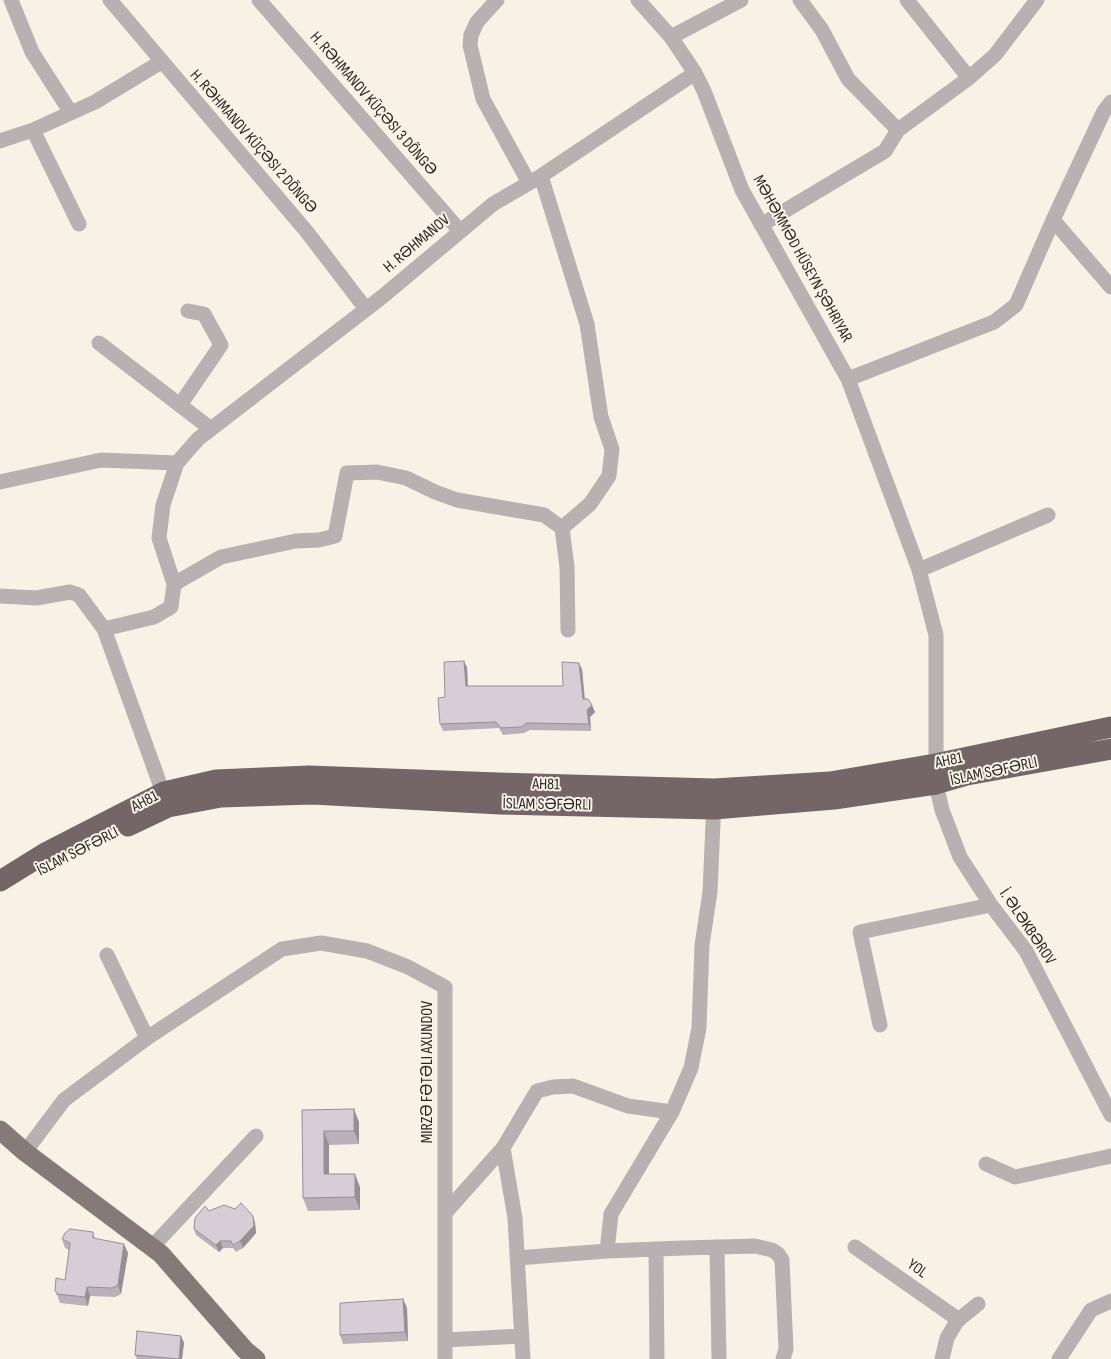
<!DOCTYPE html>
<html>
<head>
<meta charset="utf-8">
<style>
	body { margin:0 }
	canvas { display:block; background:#f8f2e6 }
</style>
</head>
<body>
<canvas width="1111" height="1359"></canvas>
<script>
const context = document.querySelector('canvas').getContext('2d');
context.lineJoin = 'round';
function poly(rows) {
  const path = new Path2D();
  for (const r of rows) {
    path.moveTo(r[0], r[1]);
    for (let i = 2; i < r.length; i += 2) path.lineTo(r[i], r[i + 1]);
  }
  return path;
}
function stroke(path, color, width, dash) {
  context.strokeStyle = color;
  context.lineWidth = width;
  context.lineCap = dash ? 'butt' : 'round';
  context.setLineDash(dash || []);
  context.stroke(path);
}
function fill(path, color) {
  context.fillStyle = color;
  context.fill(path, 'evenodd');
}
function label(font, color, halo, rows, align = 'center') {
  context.font = font + ' "Sofia Sans Condensed",sans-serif';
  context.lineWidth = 4;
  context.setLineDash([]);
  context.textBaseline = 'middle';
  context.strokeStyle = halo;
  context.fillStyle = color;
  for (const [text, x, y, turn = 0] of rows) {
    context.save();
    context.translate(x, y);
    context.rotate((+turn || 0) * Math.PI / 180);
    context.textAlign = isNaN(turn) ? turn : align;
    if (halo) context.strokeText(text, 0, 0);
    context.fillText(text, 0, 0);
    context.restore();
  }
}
stroke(poly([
	[11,0,32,52,71,113],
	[110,0,307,232,366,309],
	[259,0,460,231],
	[497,0,477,22,471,35,470,45,483,99,529,183],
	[638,0,671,37,695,73,704,91,742,190,848,379,919,570,936,635,936,784,942,810,960,857,991,905,1026,951,1111,1115],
	[800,0,822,30,848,79,898,130],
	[907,0,969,78],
	[671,37,741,0],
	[33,130,79,224],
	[0,141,33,130,95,102,161,62],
	[541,176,587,324,601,417,612,449,609,476,590,504,562,528],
	[1053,220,1111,287],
	[761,225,885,151,898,130,969,78,995,55,1037,0],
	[99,343,211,429],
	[848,379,994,322,1016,305,1053,220,1104,111,1111,102],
	[180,405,221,345,204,314,188,311],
	[0,482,101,460,177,463],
	[919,570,1048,515],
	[174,584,221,557,296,541,319,540,335,536,347,473,377,472,406,478,435,492,457,500,544,515,562,528,567,567,568,630],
	[0,596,36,598,70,592,79,595,104,629,166,801],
	[104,629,154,617,171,607,174,584,159,538,163,505,177,463,198,439,382,297,493,204,541,176,695,73],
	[107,955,147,1038],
	[880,1025,860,932,991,905],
	[503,1148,515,1218,523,1359],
	[25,1152,64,1100,147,1038,282,949,321,943,367,951,408,967,445,987,445,1359],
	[986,1164,1015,1177,1111,1156],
	[446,1212,503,1148,537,1091,553,1087,573,1086,628,1106,672,1112],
	[152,1247,256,1136],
	[717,1247,719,1359],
	[855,1247,959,1320],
	[656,1249,657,1359],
	[607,1251,611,1214,672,1112,691,1068,699,1028,702,945,710,892,714,800],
	[517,1258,607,1251,683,1248,755,1246,772,1250,778,1254,782,1260,786,1349,783,1359],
	[445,1340,522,1336],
	[942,1359,947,1338,957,1321,978,1304],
	[1059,1359,1091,1310,1111,1301]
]), '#b8b1b1', 15);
stroke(poly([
	[0,1130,25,1152,161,1254,245,1350,256,1359]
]), '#867a79', 19);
stroke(poly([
	[128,826,168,807,221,797,312,794,500,804,714,809,834,799,936,784,967,775,1111,749],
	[0,881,47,852,164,792,216,780,309,776,498,783,714,789,830,782,935,764,1111,727]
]), '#746666', 21);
fill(poly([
	[467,667,468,686,563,686,582,669,585,699,595,712,590,717,591,731,530,730,524,733,503,735,499,728,443,731,440,724,445,697],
	[302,1110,359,1122,359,1144,329,1145,329,1174,360,1187,360,1210,308,1211,303,1198],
	[209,1211,253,1216,255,1223,256,1233,243,1248,236,1252,233,1248,223,1248,219,1252,196,1235,194,1229],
	[93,1232,95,1238,128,1253,121,1294,115,1297,90,1296,88,1306,60,1303,55,1290,65,1280,69,1250,65,1248,62,1239],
	[403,1299,407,1308,408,1341,343,1344,340,1335],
	[181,1336,184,1343,182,1359,137,1359,135,1355]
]), '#b9b0b9');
fill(poly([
	[464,661,467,667,468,693,466,686],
	[579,663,582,669,585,706,583,699],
	[592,705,595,712,590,717,591,731,589,724,587,710],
	[354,1109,359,1122,359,1144,354,1131],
	[324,1131,329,1145,329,1188,324,1174],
	[355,1174,360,1187,360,1210,355,1197],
	[253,1216,255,1223,256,1233,243,1248,240,1241],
	[220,1241,223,1248,219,1252,216,1245],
	[124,1244,128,1253,121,1294,118,1285],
	[87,1287,90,1296,88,1306,85,1297],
	[403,1299,407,1308,408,1341,405,1332],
	[181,1336,184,1343,182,1359,179,1359]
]), '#969096');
const building = poly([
	[464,661,466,686,563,686,562,662,579,663,583,699,588,699,592,705,587,710,589,724,527,723,521,727,501,728,496,722,440,724,438,698,445,697,444,662,464,661],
	[354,1109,354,1131,324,1131,324,1174,355,1174,355,1197,303,1198,302,1110,354,1109],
	[241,1203,253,1216,254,1226,240,1241,233,1245,231,1241,220,1241,216,1245,194,1229,195,1218,205,1206,209,1211,224,1205,235,1209,241,1203],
	[70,1229,93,1232,93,1238,124,1244,118,1285,112,1288,87,1287,85,1297,57,1294,55,1290,56,1278,65,1280,70,1243,62,1239,65,1233,70,1229],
	[403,1299,405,1332,340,1335,340,1303,403,1299],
	[137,1331,181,1336,179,1359,135,1355,137,1331]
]);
fill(building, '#d7cdd7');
stroke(building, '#969096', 1);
label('16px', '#2a2823', '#f8f2e6', [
	["H. RƏHMANOV KÜÇƏSI 3 DÖNGƏ",373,104,49],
	["H. RƏHMANOV KÜÇƏSI 2 DÖNGƏ",253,142,49],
	["H. RƏHMANOV",417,244,-40],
	["MƏHƏMMƏD HÜSEYN ŞƏHRIYAR",802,259,61],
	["AH81",949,761,-11],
	["İSLAM SƏFƏRLI",994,772,-12],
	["AH81",546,785,1],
	["AH81",145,802,-27],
	["İSLAM SƏFƏRLI",547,805,1],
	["İSLAM SƏFƏRLI",78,852,-27],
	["İ. ƏLƏKBƏROV",1027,927,56],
	["MIRZƏ FƏTƏLI AXUNDOV",428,1072,-90],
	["YOL",917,1269,35]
]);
</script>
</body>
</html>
